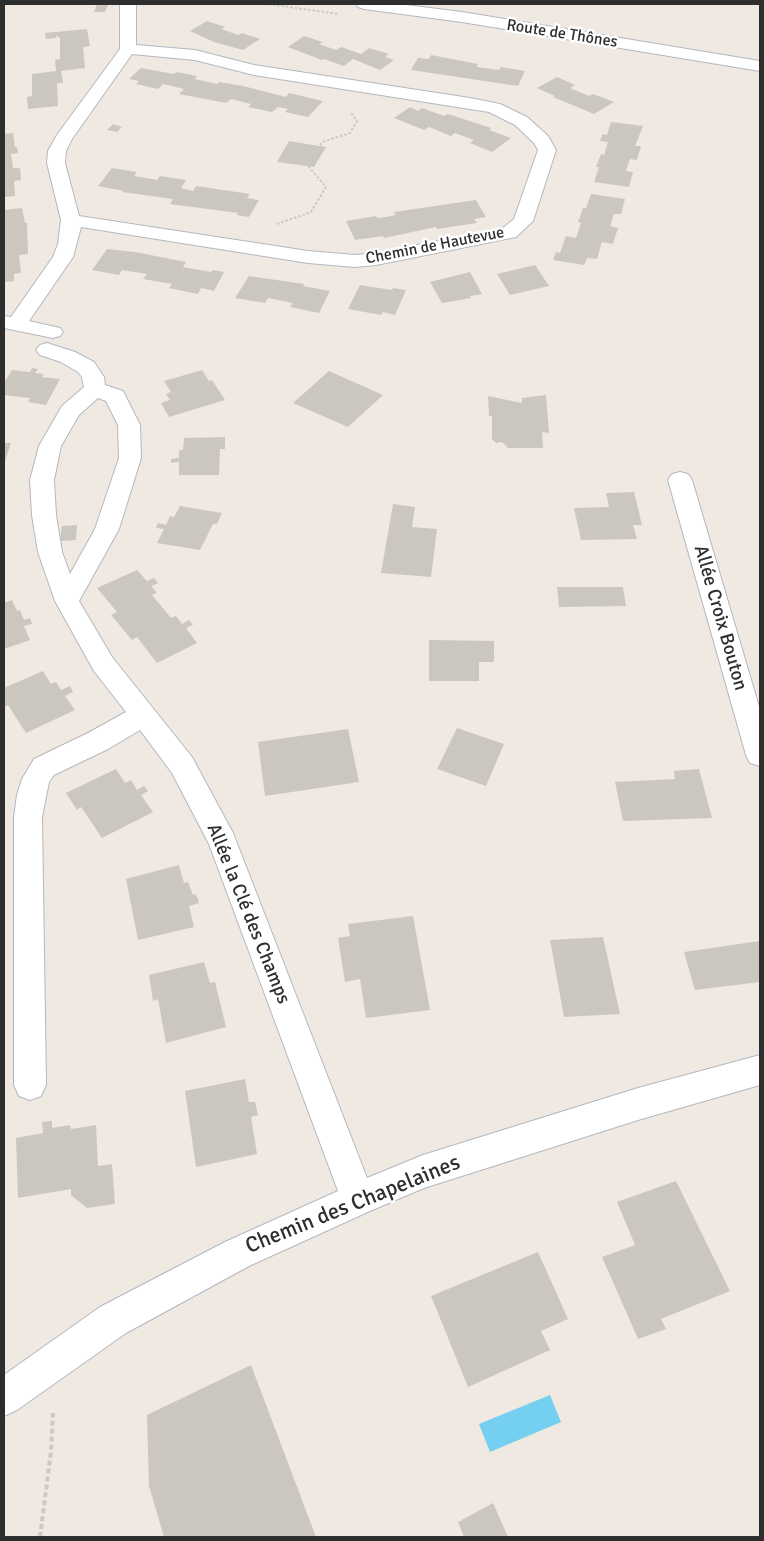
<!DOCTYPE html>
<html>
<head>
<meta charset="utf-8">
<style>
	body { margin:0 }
	#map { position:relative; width:764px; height:1541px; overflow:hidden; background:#efe9e1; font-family:Signika,sans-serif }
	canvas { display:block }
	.frame { position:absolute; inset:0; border:5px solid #2e2e2e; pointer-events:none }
</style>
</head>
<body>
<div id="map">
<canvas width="764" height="1541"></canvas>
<div class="frame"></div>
</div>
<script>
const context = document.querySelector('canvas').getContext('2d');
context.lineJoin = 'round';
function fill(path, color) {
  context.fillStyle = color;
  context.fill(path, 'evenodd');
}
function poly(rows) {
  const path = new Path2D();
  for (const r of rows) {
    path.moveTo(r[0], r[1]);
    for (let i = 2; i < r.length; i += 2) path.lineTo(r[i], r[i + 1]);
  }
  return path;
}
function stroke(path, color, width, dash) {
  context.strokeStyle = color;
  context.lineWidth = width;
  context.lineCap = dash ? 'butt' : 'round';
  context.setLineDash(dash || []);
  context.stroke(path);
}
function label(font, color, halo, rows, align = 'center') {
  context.font = font + ' Signika,sans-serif';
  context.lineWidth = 5;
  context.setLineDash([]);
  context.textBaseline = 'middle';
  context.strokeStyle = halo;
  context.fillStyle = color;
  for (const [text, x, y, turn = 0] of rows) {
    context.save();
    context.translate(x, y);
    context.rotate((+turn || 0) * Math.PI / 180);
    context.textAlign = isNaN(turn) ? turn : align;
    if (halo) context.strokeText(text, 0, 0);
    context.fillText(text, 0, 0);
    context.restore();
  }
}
fill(poly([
	[550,1395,561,1422,490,1452,479,1424]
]), '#75cff0');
fill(poly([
	[97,4,108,5,105,12,94,12],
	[207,21,225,27,221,29,238,35,242,33,260,39,243,50,214,42,190,31],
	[87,29,90,46,83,47,85,68,61,71,63,83,57,83,58,106,28,109,27,97,32,96,32,74,56,71,55,60,60,59,60,38,56,36,56,38,46,39,45,33],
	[304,36,323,42,319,44,336,50,341,47,361,54,369,48,389,54,385,57,394,60,380,70,353,59,344,66,324,59,322,60,288,47],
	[431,55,478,64,477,67,499,70,501,67,525,71,518,86,411,70,418,58,429,59],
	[141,68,174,74,177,72,197,76,195,79,217,84,219,82,243,86,286,97,289,93,323,101,308,117,285,112,288,109,278,107,272,112,248,107,251,104,231,99,226,103,179,94,184,89,163,84,158,89,136,84,139,81,129,79],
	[557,77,575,85,570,88,589,96,593,94,614,102,594,114,553,97,555,96,537,88],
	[410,107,418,111,422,108,444,116,448,114,491,128,489,130,511,138,492,152,470,143,474,140,455,133,451,136,429,127,424,130,394,118],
	[611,122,643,126,635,146,641,146,637,160,630,159,626,171,633,172,629,187,594,182,599,167,596,167,601,154,604,155,608,142,600,141,603,134,607,135],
	[113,124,122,127,117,132,107,130],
	[13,133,15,147,17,147,18,153,11,154,13,168,20,168,21,180,14,181,15,196,4,197,4,134],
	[289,141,313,145,326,147,314,167,277,162],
	[112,168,137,172,134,176,146,178,157,180,160,176,186,180,181,188,193,191,196,186,250,194,247,198,259,200,249,217,237,215,238,213,170,204,173,199,122,192,124,191,98,186],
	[591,194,625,199,621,214,614,214,610,226,618,228,613,244,602,242,597,259,587,258,584,265,553,260,556,252,560,253,566,236,576,238,581,223,578,222,583,208,586,208],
	[476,200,486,217,474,219,477,223,437,229,436,227,384,238,383,236,355,240,346,221,376,216,377,218,386,217,396,215,394,212],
	[22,208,25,223,27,223,28,254,19,255,21,273,14,274,14,281,4,282,4,210],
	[107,249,135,252,186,262,183,267,211,272,213,270,224,272,214,291,201,288,198,294,169,288,172,284,143,279,147,274,122,270,119,275,92,270],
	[535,265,549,286,510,295,497,274],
	[470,272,482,294,470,296,471,298,442,303,430,282],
	[249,276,304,284,303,286,330,291,319,313,290,307,293,303,268,298,265,303,235,298],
	[360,285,392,290,393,288,406,290,395,315,383,312,381,315,348,309],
	[32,368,38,369,35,373,44,374,42,377,60,379,46,405,28,402,30,398,4,395,4,383,12,370,30,372],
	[202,370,209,381,212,380,225,400,169,417,161,403,170,400,166,394,171,392,164,381],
	[329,371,383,395,348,427,293,403],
	[546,395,549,433,542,432,543,448,508,448,502,442,496,443,492,439,492,416,489,416,488,396,522,403,522,398],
	[225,437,225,449,220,449,219,475,179,475,179,462,171,463,171,459,179,458,179,450,183,450,184,438],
	[4,443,11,443,4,464],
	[634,492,642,525,633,525,637,539,581,540,574,508,609,507,606,493],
	[393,504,415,507,412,527,437,529,431,577,381,573],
	[180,506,222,513,217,524,213,524,200,550,157,543,164,529,156,528,158,523,166,525,170,516,174,517],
	[77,525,76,540,60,541,62,526],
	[137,570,147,581,154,578,158,583,151,586,157,593,152,595,171,618,176,616,182,624,189,620,193,625,186,628,197,643,157,663,137,637,132,640,111,615,117,612,97,588],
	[557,587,623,587,626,606,559,607],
	[12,600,17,611,20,610,24,620,30,618,32,624,24,626,30,640,4,649,4,603],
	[429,640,494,641,494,662,479,662,479,681,429,681],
	[43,671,51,684,56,682,61,690,70,686,73,692,65,696,75,710,26,733,8,705,4,707,4,688],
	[457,728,504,744,486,786,437,769],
	[348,729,359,782,265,796,258,742],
	[116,769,125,783,131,780,137,790,144,786,148,791,141,795,153,812,102,838,81,807,77,810,66,793],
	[699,769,712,818,623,821,615,782,675,779,674,771],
	[179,865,184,883,188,882,193,895,196,894,199,903,189,906,194,927,138,940,126,879],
	[413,916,430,1010,366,1018,360,979,345,982,338,938,350,936,348,924],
	[603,937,620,1014,564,1017,550,940],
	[760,941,760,982,695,990,684,952],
	[204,962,210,983,215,982,226,1027,166,1043,158,999,153,1001,149,975],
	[245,1079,249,1102,255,1102,258,1115,251,1117,257,1154,196,1167,185,1091],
	[52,1121,52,1128,70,1125,71,1129,96,1125,98,1166,112,1164,115,1204,87,1208,71,1195,71,1189,18,1198,16,1138,43,1133,42,1122],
	[676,1181,730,1291,661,1319,666,1329,638,1339,602,1257,635,1245,617,1202],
	[538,1252,568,1319,541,1331,550,1350,468,1387,431,1296],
	[251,1365,316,1537,164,1537,149,1486,147,1415],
	[493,1503,508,1537,464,1537,458,1522]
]), '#cbc7bf');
const minor = poly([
	[120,4,136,4,136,45,195,50,254,65,470,98,500,104,527,117,548,136,556,150,533,221,516,237,376,265,355,267,308,263,81,227,73,257,29,321,60,328,63,332,60,336,53,338,4,328,4,316,11,317,53,257,58,244,61,220,47,163,48,151,57,135,120,49,120,4],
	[132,54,195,60,254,75,489,112,515,125,534,143,538,150,514,219,503,228,376,253,355,255,308,251,79,216,65,163,66,151,72,139,132,54],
	[47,343,75,352,94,362,104,377,105,385,123,391,140,425,141,458,119,529,79,601,112,657,192,757,233,833,367,1178,423,1155,638,1088,760,1055,760,1085,638,1120,424,1188,370,1211,249,1266,126,1333,17,1410,4,1416,4,1375,100,1307,225,1242,338,1191,209,844,172,773,140,730,108,749,54,775,49,782,42,817,46,1085,41,1096,30,1100,19,1096,14,1085,14,817,17,795,22,779,34,759,88,733,126,712,94,671,55,601,38,552,32,515,30,480,39,446,62,406,84,387,82,377,78,372,61,362,40,355,36,350,40,345,47,343],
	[98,398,106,401,118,425,119,458,95,529,70,574,62,552,56,515,54,480,61,446,79,415,98,398],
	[680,472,688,474,692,480,760,710,760,766,750,763,746,755,668,480,672,474,680,472]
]);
const secondary = poly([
	[356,4,398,4,462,12,760,61,760,71,462,22,364,9,358,7,356,4]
]);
stroke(minor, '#b4b7c1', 2);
stroke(secondary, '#b4b7c1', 2);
stroke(poly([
	[268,4,339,14],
	[277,224,311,212,326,187,308,166,322,142,350,133,357,121,351,113]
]), '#c9c9c9', 2, [2.5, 2]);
stroke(poly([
	[40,1537,51,1451,53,1413]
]), '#c9c9c9', 4, [5, 3]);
fill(minor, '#fff');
fill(secondary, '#fff');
label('16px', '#2e2e2e', '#fff', [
	["Route de Thônes",562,34,9],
	["Chemin de Hautevue",435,246,-11]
]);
label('19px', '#2e2e2e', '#fff', [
	["Allée Croix Bouton",720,618,74],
	["Allée la Clé des Champs",248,914,68]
]);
label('22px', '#2e2e2e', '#fff', [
	["Chemin des Chapelaines",353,1205,-22]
]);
</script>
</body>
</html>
